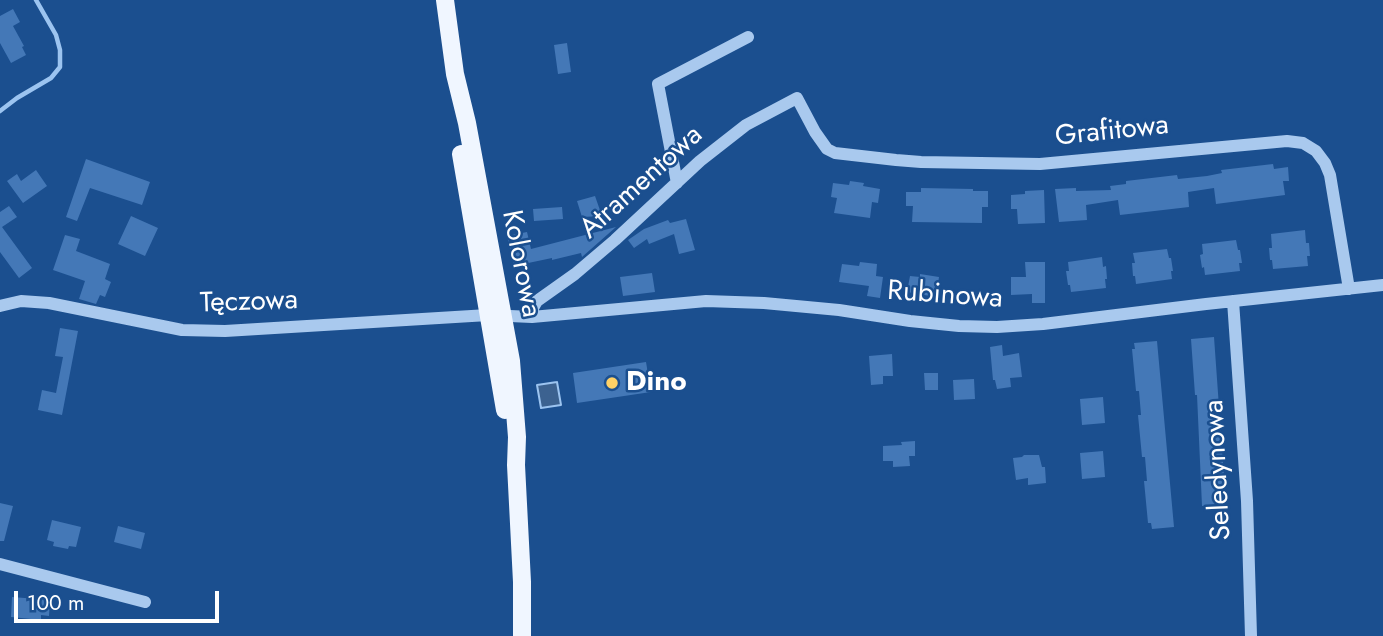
<!DOCTYPE html>
<html>
<head>
<meta charset="utf-8">
<style>
	body { margin:0 }
	#map { position:relative; width:1383px; height:636px; overflow:hidden; background:#1b4f8f; font-family:Jost,sans-serif }
	canvas { display:block }
	.scale { position:absolute; left:14px; top:591px; width:205px; height:32px; box-sizing:border-box; border:4px solid #fff; border-top:0; padding-left:9px; font-size:21px; line-height:24px; white-space:nowrap; color:#fff; -webkit-text-stroke:5px #1b4f8f; paint-order:stroke }
</style>
</head>
<body>
<div id="map">
<canvas width="1383" height="636"></canvas>
<div class="scale">100 m</div>
</div>
<script>
const context = document.querySelector('canvas').getContext('2d');
context.lineJoin = 'round';
function fill(path, color) {
  context.fillStyle = color;
  context.fill(path, 'evenodd');
}
function poly(rows) {
  const path = new Path2D();
  for (const r of rows) {
    path.moveTo(r[0], r[1]);
    for (let i = 2; i < r.length; i += 2) path.lineTo(r[i], r[i + 1]);
  }
  return path;
}
function stroke(path, color, width, dash) {
  context.strokeStyle = color;
  context.lineWidth = width;
  context.lineCap = dash ? 'butt' : 'round';
  context.setLineDash(dash || []);
  context.stroke(path);
}
function label(font, color, halo, rows, align = 'center') {
  context.font = font + ' Jost,sans-serif';
  context.lineWidth = 5;
  context.setLineDash([]);
  context.textBaseline = 'middle';
  context.strokeStyle = halo;
  context.fillStyle = color;
  for (const [text, x, y, turn = 0] of rows) {
    context.save();
    context.translate(x, y);
    context.rotate((+turn || 0) * Math.PI / 180);
    context.textAlign = isNaN(turn) ? turn : align;
    if (halo) context.strokeText(text, 0, 0);
    context.fillText(text, 0, 0);
    context.restore();
  }
}
const water = poly([
	[557,382,561,405,541,408,537,385,557,382]
]);
fill(water, '#3c6290');
stroke(water, '#9cc4f0', 2);
stroke(poly([
	[0,111,17,98,51,78,60,67,60,50,56,35,36,0]
]), '#9cc4f0', 4.5);
fill(poly([
	[13,9,20,22,13,26,24,46,22,47,26,55,11,63,0,43,0,16],
	[567,43,571,72,558,74,554,45],
	[86,159,150,182,142,205,90,188,77,221,66,217],
	[1273,164,1274,169,1288,167,1289,181,1283,181,1285,195,1216,204,1214,188,1188,192,1189,207,1120,215,1118,200,1086,205,1087,220,1059,222,1055,189,1076,188,1076,191,1111,190,1110,186,1126,184,1126,181,1177,175,1178,179,1207,176,1222,173,1221,170],
	[36,170,47,186,23,203,7,181,17,174,21,181],
	[850,181,864,183,863,186,880,189,878,203,872,202,870,218,834,213,837,198,831,197,833,183,849,185],
	[921,188,973,189,973,191,988,191,988,207,982,207,982,223,912,222,913,206,906,206,906,192,921,192],
	[1044,190,1045,223,1018,224,1017,209,1011,209,1011,195,1025,194,1025,191],
	[595,196,602,216,582,217,577,201],
	[9,206,17,217,2,227,32,268,19,278,0,252,0,212],
	[562,207,563,219,534,221,533,209],
	[131,216,158,228,145,256,118,244],
	[686,219,695,250,679,254,674,234,649,244,647,239,634,248,628,240,644,229,668,220,670,223],
	[616,227,582,257,581,253,552,260,552,258,514,266,507,236,527,232,531,249],
	[1305,230,1306,243,1309,243,1310,256,1307,256,1308,266,1273,269,1272,260,1270,260,1269,248,1272,248,1271,234],
	[65,235,80,239,76,251,110,264,105,279,111,282,105,297,100,295,96,304,79,299,85,281,53,270],
	[1236,240,1238,250,1240,250,1242,263,1239,263,1240,271,1205,275,1204,267,1202,268,1200,255,1203,254,1202,244],
	[1167,249,1169,258,1171,258,1173,271,1171,271,1172,279,1136,284,1135,276,1133,276,1132,263,1135,263,1133,253],
	[1102,257,1103,267,1106,266,1107,279,1105,279,1106,288,1071,292,1070,285,1068,285,1066,271,1069,271,1068,262],
	[860,262,877,264,876,276,883,277,880,298,867,296,869,286,839,282,842,264,859,266],
	[1025,262,1045,262,1045,303,1032,303,1032,294,1011,295,1011,277,1026,277],
	[652,273,655,292,623,296,620,277],
	[920,274,939,277,936,297,907,292,910,276,920,277],
	[60,328,78,331,62,415,38,410,42,390,56,393,63,357,55,356],
	[1214,337,1226,505,1202,506,1197,395,1195,395,1191,339],
	[1157,341,1174,527,1152,529,1151,523,1148,523,1144,481,1147,481,1145,457,1142,457,1138,415,1141,415,1139,391,1136,391,1132,349,1135,349,1134,343],
	[1002,345,1003,356,1019,353,1022,377,1010,378,1011,387,997,389,995,380,993,380,990,347],
	[892,354,893,376,883,376,883,384,871,385,869,356],
	[646,362,651,392,577,403,573,373],
	[924,373,938,373,938,390,925,390],
	[974,379,975,399,954,400,953,380],
	[1103,397,1105,423,1082,425,1080,399],
	[915,441,915,456,909,456,910,466,893,467,893,461,883,461,883,446,902,445,901,442],
	[1103,451,1105,477,1082,479,1080,453],
	[1024,455,1039,455,1042,467,1045,467,1046,483,1028,485,1028,478,1016,480,1013,458,1022,457],
	[0,503,13,506,4,541,0,541],
	[52,520,81,527,76,547,69,546,68,549,53,546,54,542,47,540],
	[118,526,145,533,141,549,114,542],
	[12,597,50,600,49,616,41,615,41,620,11,617]
]), '#4478b7');
stroke(poly([
	[677,183,658,84,748,37],
	[1233,301,1247,501,1251,636],
	[0,306,21,301,49,303,182,330,225,331,488,315,532,317,706,301,764,303,839,310,910,321,959,326,997,327,1043,324,1206,304,1383,285],
	[532,317,533,308,537,301,575,274,615,240,700,161,746,125,797,98,815,132,827,149,835,153,896,160,921,162,1040,164,1287,141,1303,143,1316,151,1325,163,1330,175,1349,289],
	[0,564,145,602]
]), '#a9c9ee', 12);
stroke(poly([
	[445,0,455,74,467,123,511,361,517,437,516,465,522,582,522,636],
	[461,154,505,410]
]), '#f0f6ff', 18);
for (const [x, y, r, color] of [
	[612,383,7,"#ffd166"]
]) {
  const dot = new Path2D();
  dot.arc(x, y, r, 0, 2 * Math.PI);
  context.fillStyle = color;
  context.fill(dot);
  stroke(dot, '#1b4f8f', 2.5);
}
label('28px', '#fff', '#1b4f8f', [
	["Grafitowa",1112,132,-6],
	["Atramentowa",642,183,-42],
	["Kolorowa",520,264,79],
	["Rubinowa",945,296,4],
	["Tęczowa",249,303,-2],
	["Seledynowa",1219,470,-93]
]);
label('bold 28px', '#fff', '#1b4f8f', [
	["Dino",626,383]
], 'left');
</script>
</body>
</html>
